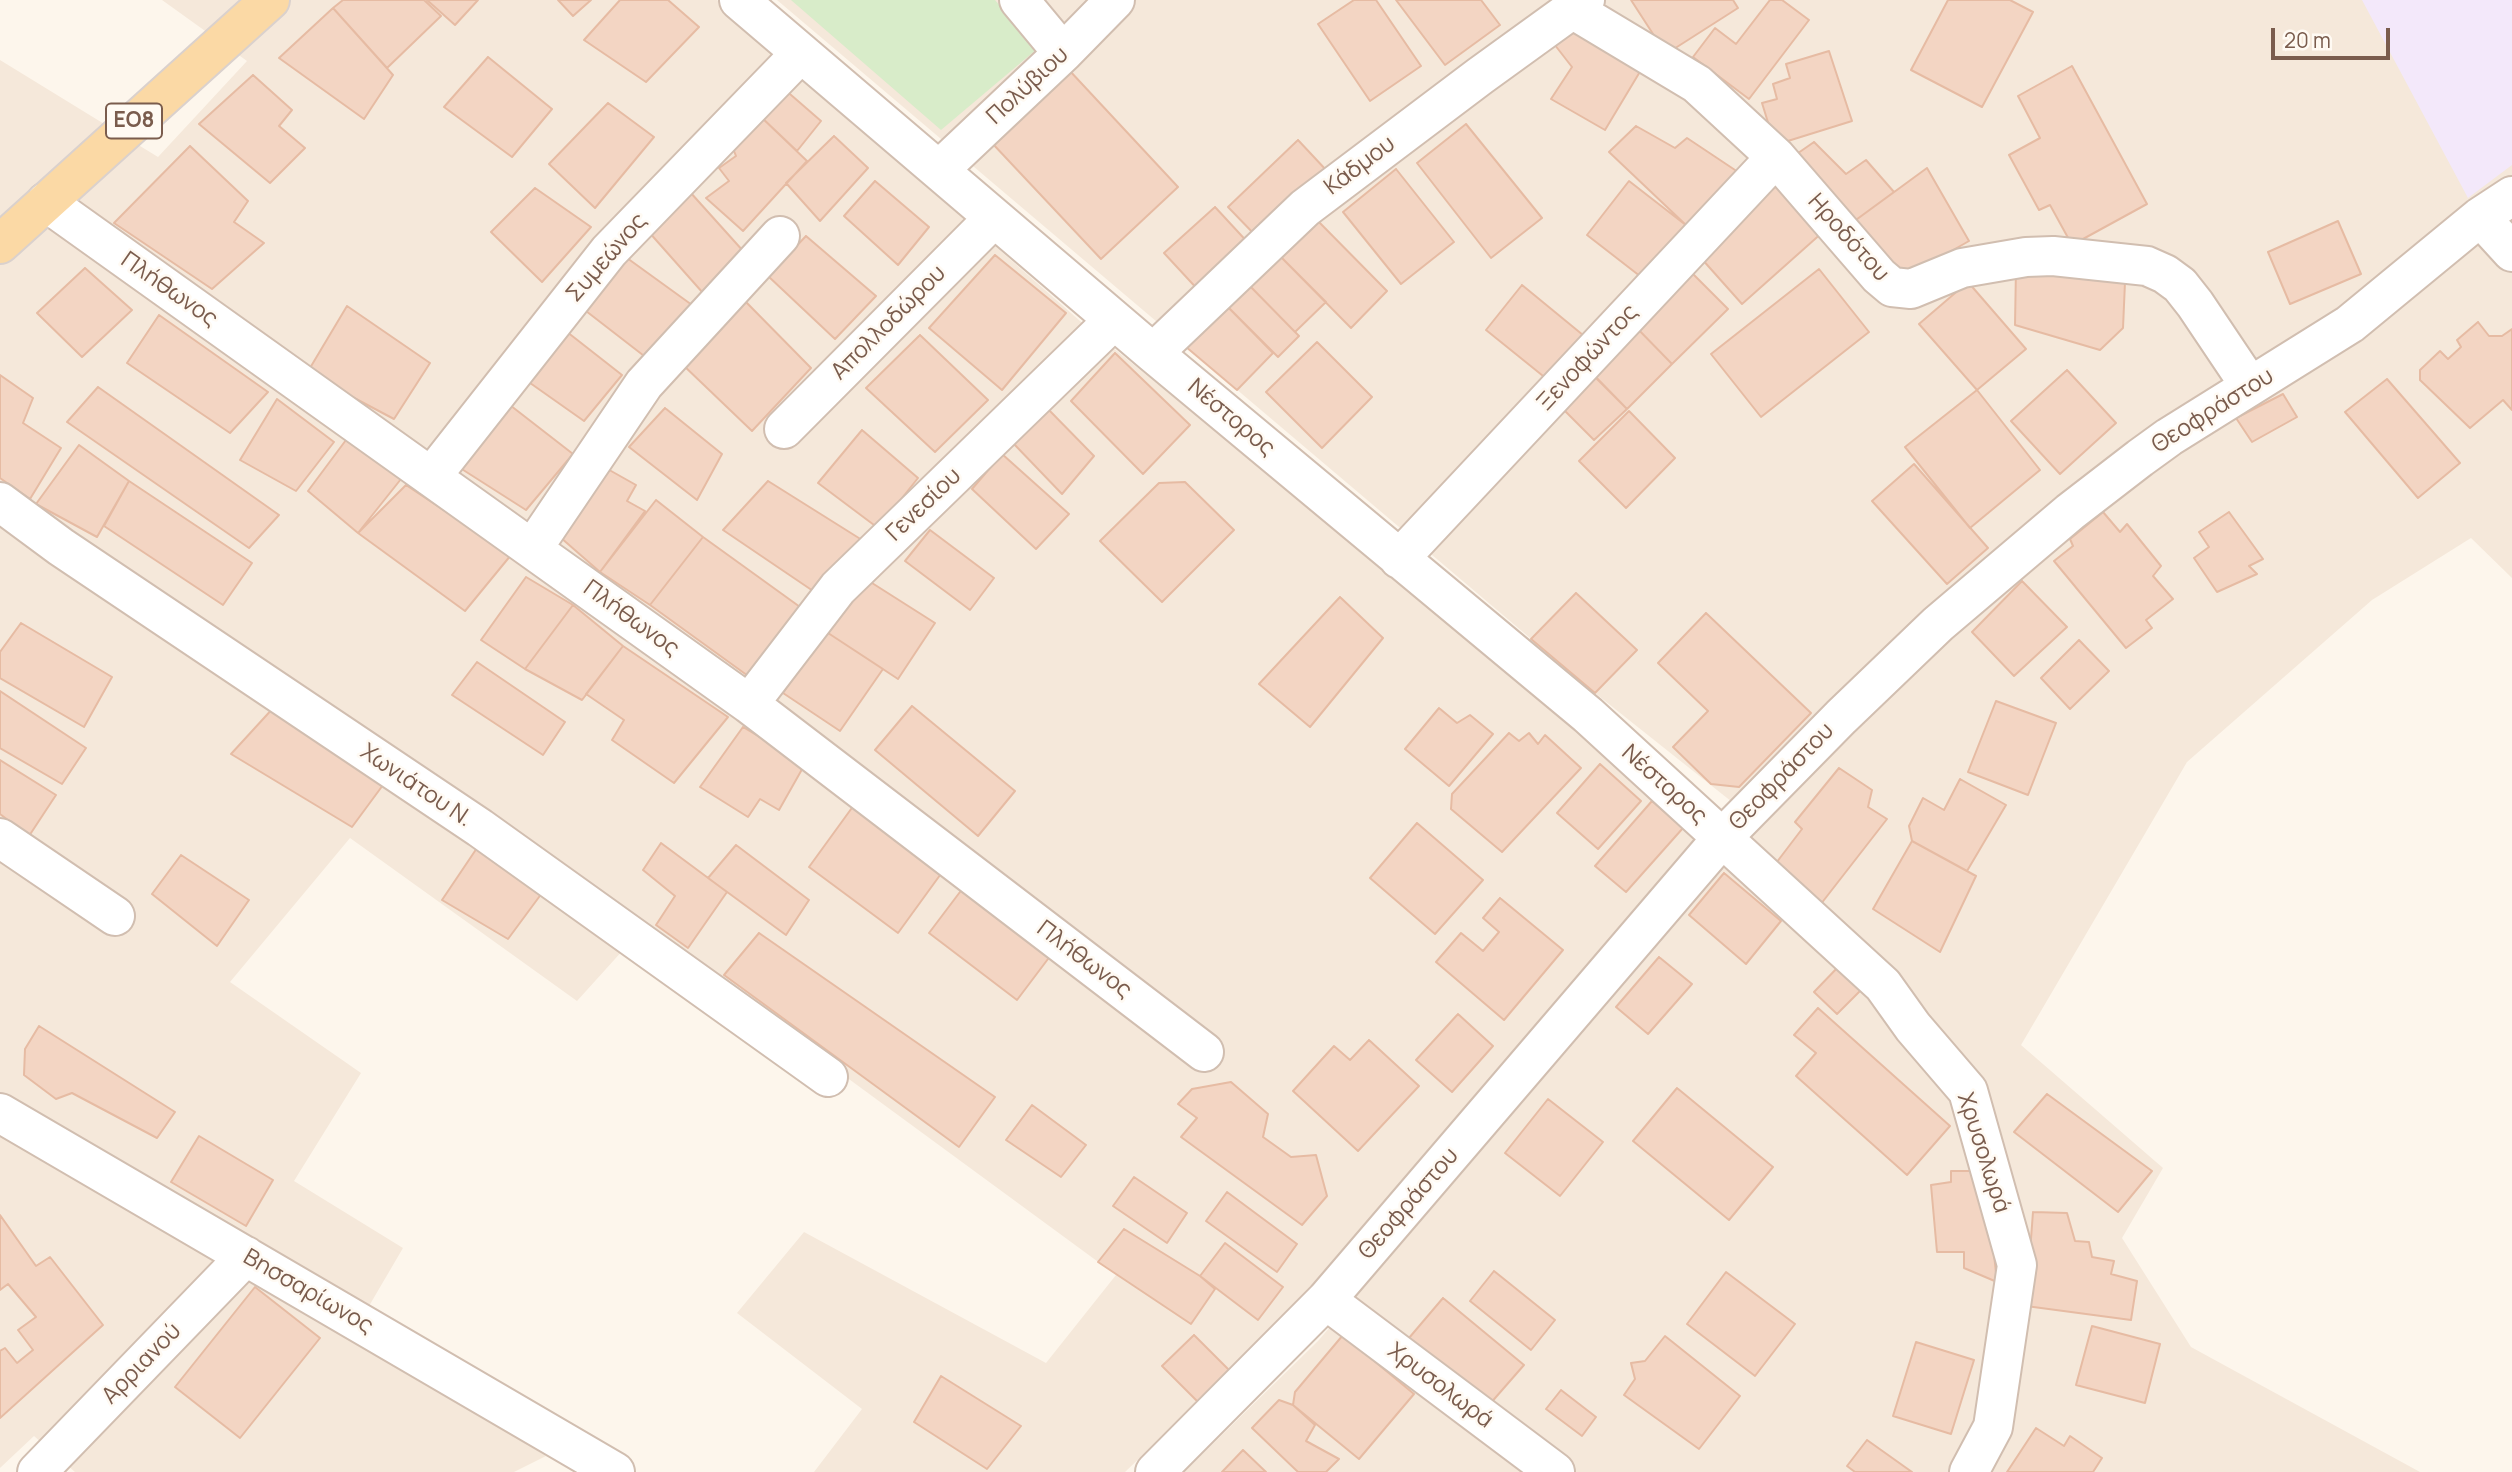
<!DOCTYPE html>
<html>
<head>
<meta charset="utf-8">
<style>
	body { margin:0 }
	#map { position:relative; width:2512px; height:1472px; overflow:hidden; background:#fdf6ec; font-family:Manrope,sans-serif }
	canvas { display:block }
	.scale { position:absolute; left:2271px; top:28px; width:119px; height:32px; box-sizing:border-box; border:4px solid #7a5c4d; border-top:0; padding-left:9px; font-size:21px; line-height:24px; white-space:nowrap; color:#7a5c4d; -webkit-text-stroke:5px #fffaf3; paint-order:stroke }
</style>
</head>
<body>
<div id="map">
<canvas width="2512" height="1472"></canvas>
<div class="scale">20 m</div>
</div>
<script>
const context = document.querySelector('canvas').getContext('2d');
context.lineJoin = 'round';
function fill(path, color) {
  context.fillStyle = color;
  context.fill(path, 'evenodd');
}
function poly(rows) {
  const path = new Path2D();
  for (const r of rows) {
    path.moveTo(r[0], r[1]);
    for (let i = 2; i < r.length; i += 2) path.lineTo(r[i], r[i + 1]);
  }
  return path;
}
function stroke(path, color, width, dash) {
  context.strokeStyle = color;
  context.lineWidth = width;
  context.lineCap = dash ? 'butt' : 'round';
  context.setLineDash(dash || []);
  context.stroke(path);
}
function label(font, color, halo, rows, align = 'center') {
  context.font = font + ' Manrope,sans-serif';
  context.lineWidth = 5;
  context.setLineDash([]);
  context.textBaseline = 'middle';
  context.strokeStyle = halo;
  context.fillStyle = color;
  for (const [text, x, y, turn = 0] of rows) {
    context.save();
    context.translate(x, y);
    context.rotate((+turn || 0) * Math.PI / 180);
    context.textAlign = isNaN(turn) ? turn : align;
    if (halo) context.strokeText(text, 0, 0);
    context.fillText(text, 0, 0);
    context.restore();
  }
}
fill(poly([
	[162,0,717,0,1080,321,1483,648,1701,838,1306,1298,1125,1472,814,1472,862,1409,737,1313,804,1232,1046,1363,1116,1275,643,928,577,1001,350,838,230,982,361,1073,294,1181,403,1248,352,1335,546,1456,514,1472,75,1472,34,1436,0,1468,0,60,158,157,247,61],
	[777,0,2512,0,2512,578,2471,538,2372,600,2187,762,2021,1045,2163,1168,2122,1238,2191,1347,2420,1472,1184,1472,1318,1341,1761,825,1595,693]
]), '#f5e8da');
fill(poly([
	[2362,0,2512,0,2512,165,2468,198]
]), '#f3e8fa');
fill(poly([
	[791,0,995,0,1037,49,941,130]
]), '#d8ecc9');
const building = poly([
	[343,0,424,0,441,16,387,68,333,8,343,0],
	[427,0,478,0,455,25,427,0],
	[558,0,591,0,573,16,558,0],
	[620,0,668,0,699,27,646,82,584,40,620,0],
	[1354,0,1376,0,1421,66,1370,101,1318,24,1354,0],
	[1396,0,1481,0,1500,25,1445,65,1396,0],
	[1631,0,1733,0,1738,8,1666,54,1631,0],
	[1770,0,1782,0,1809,20,1749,99,1693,57,1715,28,1736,44,1770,0],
	[1948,0,2010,0,2033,12,1982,107,1911,70,1948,0],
	[333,8,393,75,364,119,279,58,333,8],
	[1579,18,1644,65,1605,130,1551,99,1572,67,1551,40,1579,18],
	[1829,51,1852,121,1775,145,1762,103,1777,99,1773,84,1790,78,1786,64,1829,51],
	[488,57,552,109,512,157,444,107,488,57],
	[2072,66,2147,204,2072,245,2050,205,2039,210,2009,155,2040,138,2018,96,2072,66],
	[1069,70,1178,187,1101,259,992,143,1069,70],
	[253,75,292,110,279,126,305,148,270,183,199,124,253,75],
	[783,88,821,121,797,151,759,115,783,88],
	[608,103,654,137,595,208,549,164,608,103],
	[759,115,807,161,743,231,706,198,729,181,719,168,736,156,730,141,759,115],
	[1466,124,1542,218,1491,258,1417,163,1466,124],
	[1636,126,1675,148,1687,138,1738,172,1687,226,1609,152,1636,126],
	[834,136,868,168,820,221,786,183,834,136],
	[1298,140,1327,171,1257,237,1228,207,1298,140],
	[1814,142,1846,174,1866,160,1894,192,1849,225,1791,158,1814,142],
	[190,146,248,201,234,222,264,243,212,289,114,223,190,146],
	[1927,168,1969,241,1904,278,1849,225,1927,168],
	[1396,169,1454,242,1401,284,1343,212,1396,169],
	[1774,177,1824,231,1742,304,1693,249,1774,177],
	[875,181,929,227,898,265,844,216,875,181],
	[1629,181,1687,226,1645,280,1587,235,1629,181],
	[535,188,591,227,542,282,491,232,535,188],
	[690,192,744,252,703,293,648,231,690,192],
	[1215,207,1252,247,1201,293,1164,253,1215,207],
	[1315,218,1387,291,1351,328,1278,254,1315,218],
	[2338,221,2361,274,2290,304,2268,252,2338,221],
	[806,236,876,296,835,339,768,276,806,236],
	[1278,254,1326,302,1295,332,1248,284,1278,254],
	[995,255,1066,313,1002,390,929,328,995,255],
	[627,258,692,305,648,359,586,311,627,258],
	[85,268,132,310,82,357,37,313,85,268],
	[1687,268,1728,309,1672,364,1632,323,1687,268],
	[2016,268,2125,282,2123,328,2100,350,2015,325,2016,268],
	[1819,269,1869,332,1761,417,1711,354,1819,269],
	[1242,278,1299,336,1278,357,1221,300,1242,278],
	[1968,282,2026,349,1977,390,1919,324,1968,282],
	[1522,285,1589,340,1553,384,1486,330,1522,285],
	[1221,300,1273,353,1237,390,1179,341,1221,300],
	[745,301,811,368,752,431,682,364,745,301],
	[347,306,430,363,394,419,307,373,347,306],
	[159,315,268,392,230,433,127,363,159,315],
	[2478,322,2489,336,2502,336,2512,329,2512,410,2503,400,2470,428,2420,380,2420,370,2440,351,2448,359,2461,347,2457,340,2478,322],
	[1632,323,1672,364,1627,409,1587,368,1632,323],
	[562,328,622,375,584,421,523,378,562,328],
	[920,335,988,400,935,452,866,388,920,335],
	[1317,342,1372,397,1322,448,1266,392,1317,342],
	[1115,353,1190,425,1143,474,1071,401,1115,353],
	[2067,370,2116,423,2060,474,2011,421,2067,370],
	[1591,373,1627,409,1594,440,1558,404,1591,373],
	[0,375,33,398,23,423,61,448,30,499,0,478,0,375],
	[2387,379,2460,463,2418,498,2345,412,2387,379],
	[98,387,279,515,249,548,67,422,98,387],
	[1977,390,2040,470,1970,528,1905,447,1977,390],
	[2283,394,2297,417,2252,442,2236,418,2283,394],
	[277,399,334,442,296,491,240,460,277,399],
	[506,402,573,454,526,510,457,466,506,402],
	[665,408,722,454,697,500,629,447,665,408],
	[1047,408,1094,456,1062,494,1013,443,1047,408],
	[1629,411,1675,458,1626,508,1579,461,1629,411],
	[862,430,918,478,878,528,818,483,862,430],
	[346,440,401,479,358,533,308,491,346,440],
	[79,445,129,481,97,537,36,504,79,445],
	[1002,454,1069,514,1036,549,972,489,1002,454],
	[1914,464,1988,548,1947,584,1872,501,1914,464],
	[604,467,636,485,627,501,645,511,600,572,560,537,604,467],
	[129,481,252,563,223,605,104,526,129,481],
	[768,481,862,540,819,595,723,530,768,481],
	[1185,482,1234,530,1162,602,1100,541,1159,483,1185,482],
	[406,485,511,555,465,611,358,533,406,485],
	[656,500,703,537,650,605,600,572,656,500],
	[2103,512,2120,532,2127,524,2161,566,2153,576,2173,599,2146,620,2152,628,2126,648,2054,561,2073,546,2070,539,2103,512],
	[2229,512,2263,559,2249,566,2257,574,2217,592,2194,558,2209,547,2199,532,2229,512],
	[930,530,994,578,970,610,905,561,930,530],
	[703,537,807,612,755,681,650,605,703,537],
	[861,576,935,623,898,679,825,631,861,576],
	[526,577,573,605,525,669,481,640,526,577],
	[2022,581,2067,627,2014,676,1972,632,2022,581],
	[1576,593,1637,650,1595,693,1531,639,1576,593],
	[1340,597,1383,638,1310,727,1259,684,1340,597],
	[573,605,623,646,582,700,525,669,573,605],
	[1706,613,1811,713,1739,787,1711,784,1673,747,1708,711,1658,663,1706,613],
	[21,623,112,677,84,727,0,678,0,652,21,623],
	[825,631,883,669,840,731,783,693,825,631],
	[2079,640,2109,671,2070,709,2041,678,2079,640],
	[623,646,728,717,674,783,612,740,624,720,586,694,623,646],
	[477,662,565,722,543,755,452,695,477,662],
	[0,691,86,748,62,784,0,748,0,691],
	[1996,701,2056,723,2028,795,1968,772,1996,701],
	[275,706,383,785,352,827,231,754,275,706],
	[912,706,1015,791,978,836,875,750,912,706],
	[1439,708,1457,723,1470,715,1493,734,1449,786,1405,749,1439,708],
	[743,727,805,764,779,810,760,799,748,817,700,787,743,727],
	[1509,733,1519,741,1529,733,1538,744,1545,735,1581,768,1502,852,1451,809,1452,794,1509,733],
	[0,760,56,795,29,836,0,814,0,760],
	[1600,764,1641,801,1598,849,1557,813,1600,764],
	[1839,768,1872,790,1868,807,1887,819,1817,909,1770,871,1802,829,1795,822,1839,768],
	[1960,779,2006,805,1967,871,1912,841,1909,826,1923,798,1944,810,1960,779],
	[1652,801,1683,828,1626,892,1595,866,1652,801],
	[854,805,943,871,898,933,809,867,854,805],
	[1417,823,1483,880,1435,934,1370,878,1417,823],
	[1912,841,1976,876,1940,952,1873,909,1912,841],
	[661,843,727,892,688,948,656,925,675,896,643,870,661,843],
	[479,845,542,893,508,939,442,900,479,845],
	[736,845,809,900,786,935,708,878,736,845],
	[181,855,249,900,217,946,152,894,181,855],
	[1724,873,1781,921,1746,964,1689,915,1724,873],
	[966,884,1054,951,1017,1000,929,933,966,884],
	[1500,898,1563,950,1504,1020,1436,962,1461,933,1483,951,1499,932,1483,918,1500,898],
	[759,933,995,1097,959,1147,724,975,759,933],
	[1659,957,1692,984,1648,1034,1616,1007,1659,957],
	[1840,965,1864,987,1837,1014,1814,992,1840,965],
	[1818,1008,1950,1126,1907,1175,1796,1076,1816,1053,1794,1035,1818,1008],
	[1458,1014,1493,1046,1452,1092,1416,1060,1458,1014],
	[39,1026,175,1112,157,1138,72,1093,56,1099,24,1075,25,1049,39,1026],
	[1369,1040,1419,1086,1358,1151,1293,1091,1334,1046,1350,1060,1369,1040],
	[1231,1082,1268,1114,1263,1137,1291,1157,1316,1155,1327,1196,1302,1225,1181,1137,1197,1118,1178,1104,1192,1089,1231,1082],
	[1677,1088,1773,1167,1729,1220,1633,1141,1677,1088],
	[2047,1094,2152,1171,2118,1212,2014,1132,2047,1094],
	[1548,1099,1603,1142,1560,1196,1505,1153,1548,1099],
	[1032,1105,1086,1145,1061,1177,1006,1140,1032,1105],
	[199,1136,273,1180,246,1226,171,1182,199,1136],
	[1951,1171,1985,1171,1997,1282,1964,1268,1964,1252,1937,1252,1931,1185,1951,1182,1951,1171],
	[1134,1177,1187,1213,1167,1243,1113,1206,1134,1177],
	[1227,1192,1297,1244,1277,1272,1206,1221,1227,1192],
	[2033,1212,2067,1213,2075,1241,2089,1242,2092,1257,2114,1261,2111,1274,2137,1281,2131,1320,2026,1306,2033,1212],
	[0,1215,36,1266,50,1257,103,1325,0,1418,0,1351,5,1348,17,1363,33,1350,18,1330,36,1317,8,1284,0,1290,0,1215],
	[1124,1229,1200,1276,1215,1289,1191,1324,1098,1262,1124,1229],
	[1225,1243,1283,1287,1258,1320,1200,1276,1225,1243],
	[1494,1271,1555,1320,1531,1350,1470,1301,1494,1271],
	[1726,1272,1795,1324,1755,1376,1687,1324,1726,1272],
	[255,1287,320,1338,240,1438,175,1387,255,1287],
	[1443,1298,1524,1365,1489,1405,1409,1338,1443,1298],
	[2092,1326,2160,1344,2145,1403,2076,1385,2092,1326],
	[1194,1335,1229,1370,1198,1402,1162,1366,1194,1335],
	[1343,1335,1414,1394,1359,1459,1293,1405,1295,1392,1343,1335],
	[1665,1336,1740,1396,1699,1449,1624,1395,1635,1379,1631,1363,1645,1361,1665,1336],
	[1916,1342,1974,1360,1951,1434,1893,1416,1916,1342],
	[941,1376,1021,1426,987,1469,914,1422,941,1376],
	[1561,1390,1596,1417,1582,1436,1546,1409,1561,1390],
	[1279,1400,1293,1405,1315,1425,1306,1441,1339,1459,1326,1472,1298,1472,1252,1428,1279,1400],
	[2036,1428,2064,1446,2070,1436,2102,1458,2093,1472,2007,1472,2036,1428],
	[1867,1440,1912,1472,1855,1472,1847,1466,1867,1440],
	[1243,1450,1266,1472,1222,1472,1243,1450]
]);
fill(building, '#f3d5c3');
stroke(building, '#e6bba3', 2);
const minor = poly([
	[739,0,1153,353,1588,715,1883,985,1913,1027,1968,1091,2017,1265,1993,1427,1969,1472],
	[1019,0,1063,53],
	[1572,9,1697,84,1776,157,1879,276,1892,287,1911,289,1962,268,2026,257,2053,256,2147,266,2165,274,2180,285,2195,304,2250,386],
	[939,170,1063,53,1115,0],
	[46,202,749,704,1204,1052],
	[2480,217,2512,252],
	[1153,353,1305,208,1480,76,1585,0],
	[784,429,994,218],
	[431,477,609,251,800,54],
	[0,502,61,547,480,828,828,1077],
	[533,548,644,384,780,236],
	[1399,559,1776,157],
	[749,704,838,588,1114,320],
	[0,838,115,916],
	[0,1113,615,1472],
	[1326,1300,1555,1472],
	[37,1472,246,1256],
	[1155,1472,1326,1300,1722,838,1841,717,1938,624,2070,512,2140,458,2169,437,2350,324,2480,217,2512,196]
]);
const primary = poly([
	[0,244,270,0]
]);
stroke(minor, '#d1beb0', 42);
stroke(primary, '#dad1cd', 42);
stroke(minor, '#fff', 38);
stroke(primary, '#fbd9a5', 38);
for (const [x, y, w] of [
	[134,121,56]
]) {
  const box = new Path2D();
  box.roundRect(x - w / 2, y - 17.5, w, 35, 5);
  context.fillStyle = '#fffaf3';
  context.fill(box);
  stroke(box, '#7a5c4d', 2);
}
label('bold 21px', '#7a5c4d', null, [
	["ΕΟ8",134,121]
]);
label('23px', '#7a5c4d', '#fffaf3', [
	["Πολύβιου",1028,86,-43],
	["Κάδμου",1360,166,-37],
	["Ηροδότου",1848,238,48],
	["Συμεώνος",607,258,-49],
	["Πλήθωνος",169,290,35],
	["Απολλοδώρου",889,323,-45],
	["Ξενοφώντος",1588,358,-47],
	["Θεοφράστου",2213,411,-32],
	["Νέστορος",1231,418,40],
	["Γενεσίου",924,505,-44],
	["Πλήθωνος",631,619,36],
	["Θεοφράστου",1782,777,-46],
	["Νέστορος",1664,785,42],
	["Χωνιάτου Ν.",416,786,34],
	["Πλήθωνος",1084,960,37],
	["Χρυσολωρά",1983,1153,72],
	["Θεοφράστου",1409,1204,-49],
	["Βησσαρίωνος",308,1292,30],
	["Αρριανού",142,1364,-46],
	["Χρυσολωρά",1440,1386,37]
]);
</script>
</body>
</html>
